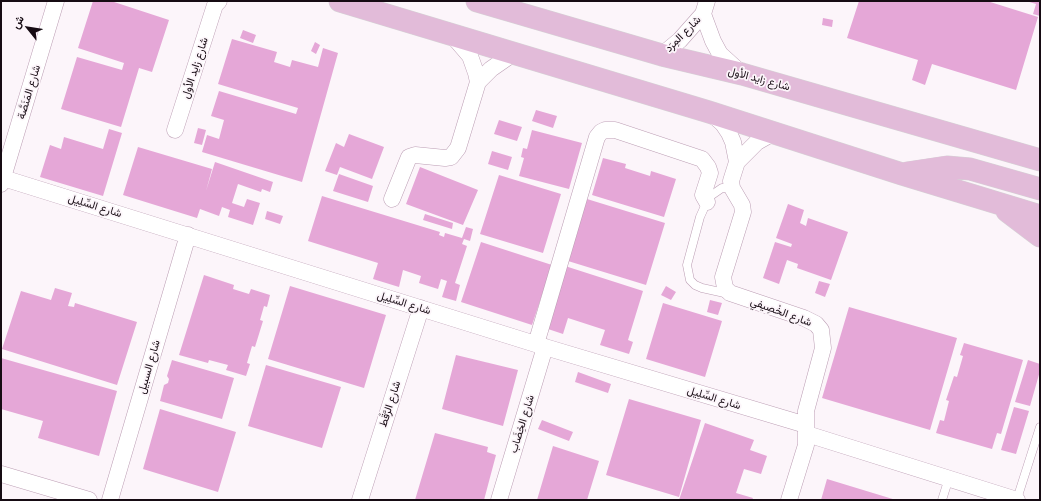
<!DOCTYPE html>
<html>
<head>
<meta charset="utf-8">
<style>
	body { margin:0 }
	#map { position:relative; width:1041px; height:501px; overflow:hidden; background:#fcf5fa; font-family:Mulish,Vazirmatn,sans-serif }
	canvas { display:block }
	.frame { position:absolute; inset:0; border:2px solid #160b13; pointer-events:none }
	.north { position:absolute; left:8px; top:8px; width:40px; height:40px; -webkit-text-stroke:3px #fcf5fa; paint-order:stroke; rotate:300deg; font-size:11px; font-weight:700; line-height:16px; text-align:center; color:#160b13 }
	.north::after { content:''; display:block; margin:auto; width:14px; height:18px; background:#160b13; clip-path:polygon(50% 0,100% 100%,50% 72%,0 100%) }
</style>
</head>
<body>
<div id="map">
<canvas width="1041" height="501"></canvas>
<div class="frame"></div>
<div class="north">ش</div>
</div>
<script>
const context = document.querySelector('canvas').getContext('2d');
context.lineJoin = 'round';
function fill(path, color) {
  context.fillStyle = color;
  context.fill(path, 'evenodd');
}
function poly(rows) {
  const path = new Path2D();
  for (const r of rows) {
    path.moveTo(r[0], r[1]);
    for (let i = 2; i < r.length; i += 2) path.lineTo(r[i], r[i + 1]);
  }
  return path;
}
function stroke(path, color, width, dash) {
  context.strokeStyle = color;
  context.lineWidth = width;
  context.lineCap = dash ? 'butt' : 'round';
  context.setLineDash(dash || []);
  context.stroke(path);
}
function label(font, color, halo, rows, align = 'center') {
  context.font = font + ' Mulish,Vazirmatn,sans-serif';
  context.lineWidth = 3.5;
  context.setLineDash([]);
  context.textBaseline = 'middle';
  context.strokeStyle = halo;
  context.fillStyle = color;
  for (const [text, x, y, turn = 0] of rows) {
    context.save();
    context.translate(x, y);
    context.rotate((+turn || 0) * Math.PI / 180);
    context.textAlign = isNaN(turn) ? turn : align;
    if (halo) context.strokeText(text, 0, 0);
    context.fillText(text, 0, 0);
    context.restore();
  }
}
fill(poly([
	[93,1,111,1,169,20,152,72,139,68,121,127,61,109,77,57,122,70,124,63,78,48],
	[859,1,987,1,1038,17,1016,90,932,64,925,85,912,80,918,60,847,38],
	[1026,1,1040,1,1040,16,1033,14,1036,4],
	[823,18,833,20,832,27,822,25],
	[243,30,256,35,253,43,240,38],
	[232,39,277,52,274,62,290,67,292,60,318,67,323,48,338,53,302,182,202,152,207,135,219,139,224,120,211,116,219,91,296,114,298,108,218,84],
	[315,42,320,45,316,54,311,51],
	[536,110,557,116,553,128,532,121],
	[499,120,522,127,517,141,494,134],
	[198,128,206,130,202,145,194,143],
	[109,129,122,133,103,196,40,177,50,145,61,149,64,137,103,149],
	[532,130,582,143,569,189,519,176,524,158,521,157,523,148,527,149],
	[349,134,384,147,372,179,340,167,337,175,325,171,336,143,344,147],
	[138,147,212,169,206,191,215,162,273,182,270,192,262,189,261,192,238,184,232,203,244,207,247,199,260,203,253,225,228,217,230,210,222,207,219,216,200,209,197,218,123,195],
	[492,151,512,157,508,170,488,164],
	[603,158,626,164,625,168,650,176,651,171,676,179,664,217,592,195],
	[420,167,478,190,463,225,406,204],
	[339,174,373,186,368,202,333,191],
	[499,175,561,194,543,253,480,234],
	[322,196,440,232,439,235,444,237,445,233,462,238,466,227,473,229,470,241,464,239,462,244,467,246,455,283,460,285,456,301,442,297,447,281,441,279,438,289,419,283,421,276,403,270,399,287,373,279,378,263,308,241],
	[587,199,665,223,646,285,568,261],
	[788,204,804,210,800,223,806,226,808,218,848,232,831,280,797,268,798,264,787,260,779,284,763,278,775,242,791,247,792,244,776,238],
	[267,211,283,216,280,224,265,219],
	[425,214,453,223,452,229,423,220],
	[481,242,552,265,532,325,461,302],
	[565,266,643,291,628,340,633,342,629,354,600,345,605,330,568,318,563,334,545,328],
	[204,275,234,285,233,289,249,294,251,289,270,295,267,307,264,306,260,320,263,321,255,347,252,346,247,363,250,364,246,376,226,370,228,365,209,360,208,363,179,355],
	[819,281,830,284,825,297,815,293],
	[290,286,386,315,364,388,268,359],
	[666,286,676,292,671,300,661,295],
	[55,288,72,293,68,306,74,307,75,303,137,322,117,385,2,349,21,291,51,300],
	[710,300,722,303,718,315,707,312],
	[663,303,722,321,705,377,646,359],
	[849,307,957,338,930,430,822,398],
	[964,343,1023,360,1001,434,997,433,992,449,936,433,940,420,944,421,949,401,946,400,954,376,957,377,963,356,960,355],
	[456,355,518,370,503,426,442,409],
	[1,358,117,391,99,456,38,438,43,421,1,409],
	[172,360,234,378,222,419,160,401,164,385,168,383,169,379,167,376],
	[1028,360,1040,364,1040,371,1030,406,1015,402],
	[266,365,341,387,322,448,248,426],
	[578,372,611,384,608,393,575,382],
	[629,399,701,420,679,497,606,475],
	[1014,407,1029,411,1016,454,1001,450],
	[160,409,236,432,218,492,143,469],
	[542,420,573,432,569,441,538,429],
	[705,423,754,440,750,450,767,456,761,474,744,469,736,493,753,498,752,500,679,500],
	[435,433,488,447,487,452,496,455,484,500,415,500],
	[553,446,599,461,587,500,537,500],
	[827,479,896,500,821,500]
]), '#e5a7d7');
const lane = poly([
	[729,294,702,288,695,285,690,280,687,265,700,217,709,197,722,188,732,188],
	[1017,499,1040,427],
	[942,500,949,478]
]);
const street = poly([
	[703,14,713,41,720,54,741,73],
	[662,55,680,40,703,14,707,1],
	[478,82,491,69,514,53],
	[712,114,723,124,729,133,733,142,737,162],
	[175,130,215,5,219,1],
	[773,133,757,142,737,162,731,181,732,188,742,205,743,212,723,277,725,288,730,293,804,318,816,324,821,330,823,348,806,411,806,445,789,500],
	[3,178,545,347,806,425],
	[1,184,56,1],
	[392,199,409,157,415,155,445,158,451,157,458,148,478,82,476,73,470,56,452,35],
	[536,344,597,137,601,132,605,130,615,130,702,159,708,167,710,173,703,195,707,202],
	[807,434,1017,500],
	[1,474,89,500],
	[110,500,188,235],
	[360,500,421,308],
	[499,500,545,347]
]);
const primary = poly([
	[340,1,709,112,902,174,1040,216],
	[477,1,662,55,742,74,1040,160],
	[907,173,947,167,970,169,1040,189],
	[1007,211,1040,236]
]);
stroke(lane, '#bc9eb4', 9);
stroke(street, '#bc9eb4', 17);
stroke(primary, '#d5d3d5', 23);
stroke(lane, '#fff', 8);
stroke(street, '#fff', 16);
stroke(primary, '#e2bbd9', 22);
label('11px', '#160b13', '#fcf5fa', [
	["شارع المِرَد",683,34,-45],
	["شارع زايد الأول",195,68,-72],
	["شارع زايد الأول",759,79,15],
	["شارع المَنَصَّة",29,92,-73],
	["شارع السِّلِيل",95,206,17],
	["شارع السِّلِيل",404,303,17],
	["شارع الخْصِيفي",781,312,20],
	["شارع السبيل",149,367,-74],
	["شارع السِّلِيل",714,398,17],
	["شارع الرَّقْط",390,404,-72],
	["شارع الخِضَاب",522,424,-73]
]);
</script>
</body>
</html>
